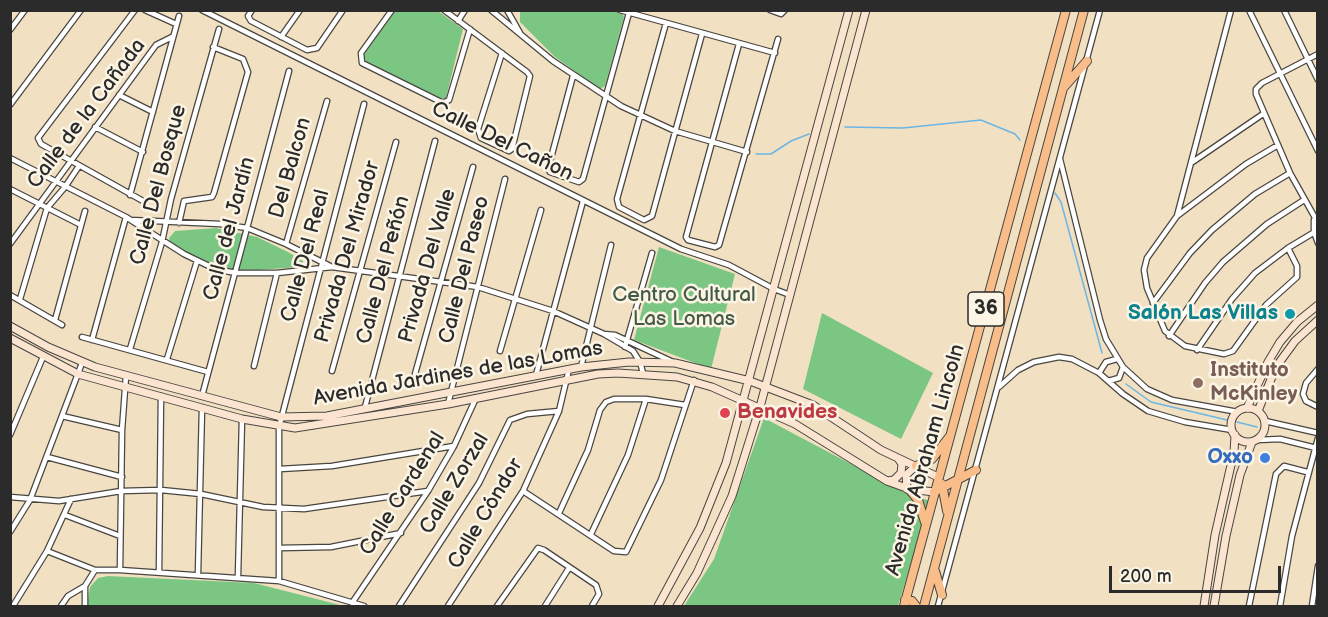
<!DOCTYPE html>
<html>
<head>
<meta charset="utf-8">
<style>
	body { margin:0 }
	#map { position:relative; width:1328px; height:617px; overflow:hidden; background:#f2e0c2; font-family:"Balsamiq Sans",sans-serif }
	canvas { display:block }
	.frame { position:absolute; inset:0; border:12px solid #2b2b2b; pointer-events:none }
	.scale { position:absolute; left:1109px; top:566px; width:172px; height:27px; box-sizing:border-box; border:3px solid #2b2b2b; border-top:0; padding-left:8px; font-size:18px; line-height:21px; white-space:nowrap; color:#2b2b2b; -webkit-text-stroke:4px #fcf5e5; paint-order:stroke }
</style>
</head>
<body>
<div id="map">
<canvas width="1328" height="617"></canvas>
<div class="frame"></div>
<div class="scale">200 m</div>
</div>
<script>
const context = document.querySelector('canvas').getContext('2d');
context.lineJoin = 'round';
function fill(path, color) {
  context.fillStyle = color;
  context.fill(path, 'evenodd');
}
function poly(rows) {
  const path = new Path2D();
  for (const r of rows) {
    if (r.length === 3) {
      path.moveTo(r[0] + r[2], r[1]);
      path.arc(r[0], r[1], r[2], 0, 2 * Math.PI);
      continue;
    }
    path.moveTo(r[0], r[1]);
    for (let i = 2; i < r.length; i += 2) path.lineTo(r[i], r[i + 1]);
  }
  return path;
}
function stroke(path, color, width, dash) {
  context.strokeStyle = color;
  context.lineWidth = width;
  context.lineCap = dash ? 'butt' : 'round';
  context.setLineDash(dash || []);
  context.stroke(path);
}
function label(font, color, halo, rows, align = 'center') {
  context.font = font + ' "Balsamiq Sans",sans-serif';
  context.lineWidth = 5;
  context.setLineDash([]);
  context.textBaseline = 'middle';
  context.strokeStyle = halo;
  context.fillStyle = color;
  for (const [text, x, y, turn = 0] of rows) {
    context.save();
    context.translate(x, y);
    context.rotate((+turn || 0) * Math.PI / 180);
    context.textAlign = isNaN(turn) ? turn : align;
    if (halo) context.strokeText(text, 0, 0);
    context.fillText(text, 0, 0);
    context.restore();
  }
}
fill(poly([
	[520,10,611,10,622,13,624,17,605,86,600,89,555,57,520,22],
	[395,11,438,11,463,29,446,98,441,99,364,61,363,56],
	[216,228,257,237,288,252,303,261,303,264,300,267,243,271,227,269,196,259,170,244,169,238,175,231],
	[659,247,735,274,711,369,634,340],
	[822,313,933,373,901,439,803,389],
	[764,418,904,492,930,501,898,606,684,606,714,559],
	[108,576,254,583,344,606,87,606,90,587,98,578]
]), '#7cc684');
stroke(poly([
	[845,127,903,128,981,120,1015,134,1020,140],
	[756,154,771,154,791,141,809,134],
	[1055,193,1061,202,1102,353],
	[1126,384,1151,402,1227,420],
	[1237,422,1257,427]
]), '#6bb6e4', 1.5);
const street = poly([
	[135,10,38,138,41,144,143,201],
	[145,10,176,24],
	[202,10,681,249,729,265,774,289,790,295],
	[252,10,248,16,251,21,307,50,317,48,343,10],
	[392,10,361,53,362,63,443,103,449,100,470,29],
	[444,10,527,72,530,76,512,149,509,151,481,138,478,129,502,53],
	[491,10,553,61,621,106,675,131,747,152],
	[507,10,520,33],
	[620,10,775,53],
	[770,10,781,14,785,10],
	[1249,10,1318,151],
	[1284,10,1318,80],
	[458,21,465,10],
	[666,23,617,199,619,207,644,220,652,216,702,34],
	[10,30,25,10],
	[281,37,300,10],
	[739,44,686,237,688,240,715,247,719,245,778,39],
	[1318,54,1262,83,1256,89,1256,94,1290,173,1318,223],
	[573,76,548,169,550,172,579,182,583,179,629,13],
	[119,95,153,112],
	[10,105,81,10],
	[95,127,143,152],
	[1278,145,1246,164,1177,216,1147,258,1144,270,1147,288,1165,331,1185,346,1224,354,1233,351,1266,305,1297,277,1297,266,1288,248],
	[10,158,126,217,184,254,215,269,236,273,277,273,332,267,478,287,553,311,604,334,615,335,673,362],
	[1060,159,1100,320,1106,339,1123,367,1147,389,1172,400,1238,412],
	[1191,163,1263,114],
	[10,189,81,225],
	[130,195,179,16],
	[1177,216,1231,10],
	[131,220,220,224,247,228,286,244,332,267],
	[1314,220,1314,232,1318,243],
	[179,223,184,201,212,197,214,193,248,72,243,59,213,47],
	[10,244,156,45,172,37],
	[286,244,327,101],
	[10,295,62,325],
	[20,299,47,208,65,187,79,166],
	[1153,303,1190,253,1212,230,1255,194,1290,173],
	[55,320,85,211],
	[604,334,633,351,640,362,643,373],
	[1169,336,1205,283,1223,262,1267,224,1304,200],
	[82,337,208,372],
	[92,340,126,217],
	[625,347,652,253],
	[130,349,162,242,171,199,219,29],
	[1197,350,1232,299,1255,273,1288,248,1318,230],
	[500,351,541,210],
	[167,359,197,261],
	[254,366,277,273],
	[581,367,611,245],
	[1318,369,1306,383,1303,394,1306,401,1318,407],
	[332,371,396,142],
	[1099,373,1106,362,1117,359],
	[415,374,473,167],
	[536,375,583,201],
	[1108,381,1119,378,1123,367],
	[999,387,1018,370,1034,362,1059,357,1072,359,1099,373,1123,394,1148,411,1185,422,1232,430],
	[202,396,289,71],
	[448,404,505,179],
	[365,407,435,141],
	[62,416,122,430],
	[1265,421,1318,433],
	[10,435,43,357],
	[1257,440,1280,439,1316,448],
	[47,457,122,477],
	[280,469,332,466,454,446],
	[523,491,614,551,626,552,661,480,694,380],
	[10,497,59,501,121,491,161,490,201,494,263,507,304,509,428,491],
	[559,513,588,450,600,410,606,402,614,399,646,399,685,405],
	[65,515,120,536],
	[10,532,30,500,82,363],
	[591,534,628,455,646,399],
	[280,548,331,547,401,533],
	[47,551,95,570],
	[120,570,122,430,126,376],
	[159,572,161,396],
	[198,573,202,408],
	[238,576,242,419],
	[279,581,279,427,364,104],
	[352,603,428,491,454,446,476,398],
	[13,606,47,551,71,499],
	[61,606,68,596,85,586,95,570,120,570,279,581,364,606],
	[85,606,85,586],
	[399,606,479,483,510,420,527,414,559,411],
	[448,606,523,491,559,411,569,369],
	[497,606,538,548,544,550,596,585,599,594,592,606],
	[545,606,569,568],
	[938,606,1100,10],
	[1249,606,1276,474,1284,466,1307,472],
	[1280,606,1292,536,1318,438],
	[1312,606,1318,566]
]);
const secondary = poly([
	[10,326,48,347,95,367,281,417,327,416,581,367,629,362,675,363,750,381,813,405,881,450,938,477],
	[10,338,78,374,242,419,295,428,448,404,598,374,618,373,677,377,712,387,795,424,887,481,909,489,934,492],
	[1247,408,1268,362,1280,342,1297,322,1318,305],
	[1248,425,17],
	[1258,411,1276,367,1295,341,1318,320],
	[887,481,894,480,901,473,902,464,898,458],
	[907,489,906,475,916,466],
	[658,606,700,528,726,463,849,10],
	[677,606,697,573,732,496,760,407,866,10],
	[1204,606,1215,535,1234,452,1235,435],
	[1214,606,1226,536,1240,475,1252,442]
]);
const primary = poly([
	[1064,87,1087,61],
	[916,466,932,459,950,436],
	[942,484,947,511],
	[909,489,918,500,925,522],
	[934,492,976,470],
	[935,571,942,595],
	[905,600,912,601,916,606],
	[904,606,1066,10],
	[924,606,1084,10]
]);
stroke(street, '#494642', 7);
stroke(secondary, '#494642', 9);
stroke(primary, '#494642', 10);
stroke(street, '#fff', 4.5);
stroke(secondary, '#fce5d0', 7);
stroke(primary, '#f8bd89', 8);
for (const [x, y, r, color] of [
	[1290,314,6,"#0f9aa8"],
	[1198,383,6,"#8d6e63"],
	[725,413,6,"#e0444e"],
	[1265,458,6,"#3f7fe0"]
]) {
  const dot = new Path2D();
  dot.arc(x, y, r, 0, 2 * Math.PI);
  context.fillStyle = color;
  context.fill(dot);
  stroke(dot, '#fcf5e5', 2);
}
for (const [x, y, w] of [
	[986,309,36]
]) {
  const box = new Path2D();
  box.roundRect(x - w / 2, y - 17, w, 34, 4.5);
  context.fillStyle = '#fcf5e5';
  context.fill(box);
  stroke(box, '#2b2b2b', 1.5);
}
label('bold 20px', '#2b2b2b', null, [
	["36",986,309]
]);
label('21px', '#2b2b2b', '#fcf5e5', [
	["Calle de la Cañada",87,114,-53],
	["Calle Del Cañon",502,142,26],
	["Del Balcon",291,168,-74],
	["Calle Del Bosque",159,185,-75],
	["Calle del Jardín",230,229,-75],
	["Privada Del Mirador",348,252,-74],
	["Calle Del Real",306,256,-75],
	["Privada Del Valle",428,266,-74],
	["Calle Del Peñón",384,270,-75],
	["Calle Del Paseo",465,270,-76],
	["Avenida Jardines de las Lomas",458,374,-10],
	["Avenida Abraham Lincoln",926,460,-74],
	["Calle Zorzal",455,484,-59],
	["Calle Cardenal",403,494,-58],
	["Calle Cóndor",486,514,-59]
]);
label('21px', '#435a46', '#fcf5e5', [
	["Centro Cultural",684,296],
	["Las Lomas",684,320]
]);
label('bold 21px', '#0d838f', '#fcf5e5', [
	["Salón Las Villas",1278,314]
], 'right');
label('bold 21px', '#785e54', '#fcf5e5', [
	["Instituto",1210,371],
	["McKinley",1210,395]
], 'left');
label('bold 21px', '#be3a42', '#fcf5e5', [
	["Benavides",737,413]
], 'left');
label('bold 21px', '#366cbe', '#fcf5e5', [
	["Oxxo",1253,458]
], 'right');
</script>
</body>
</html>
